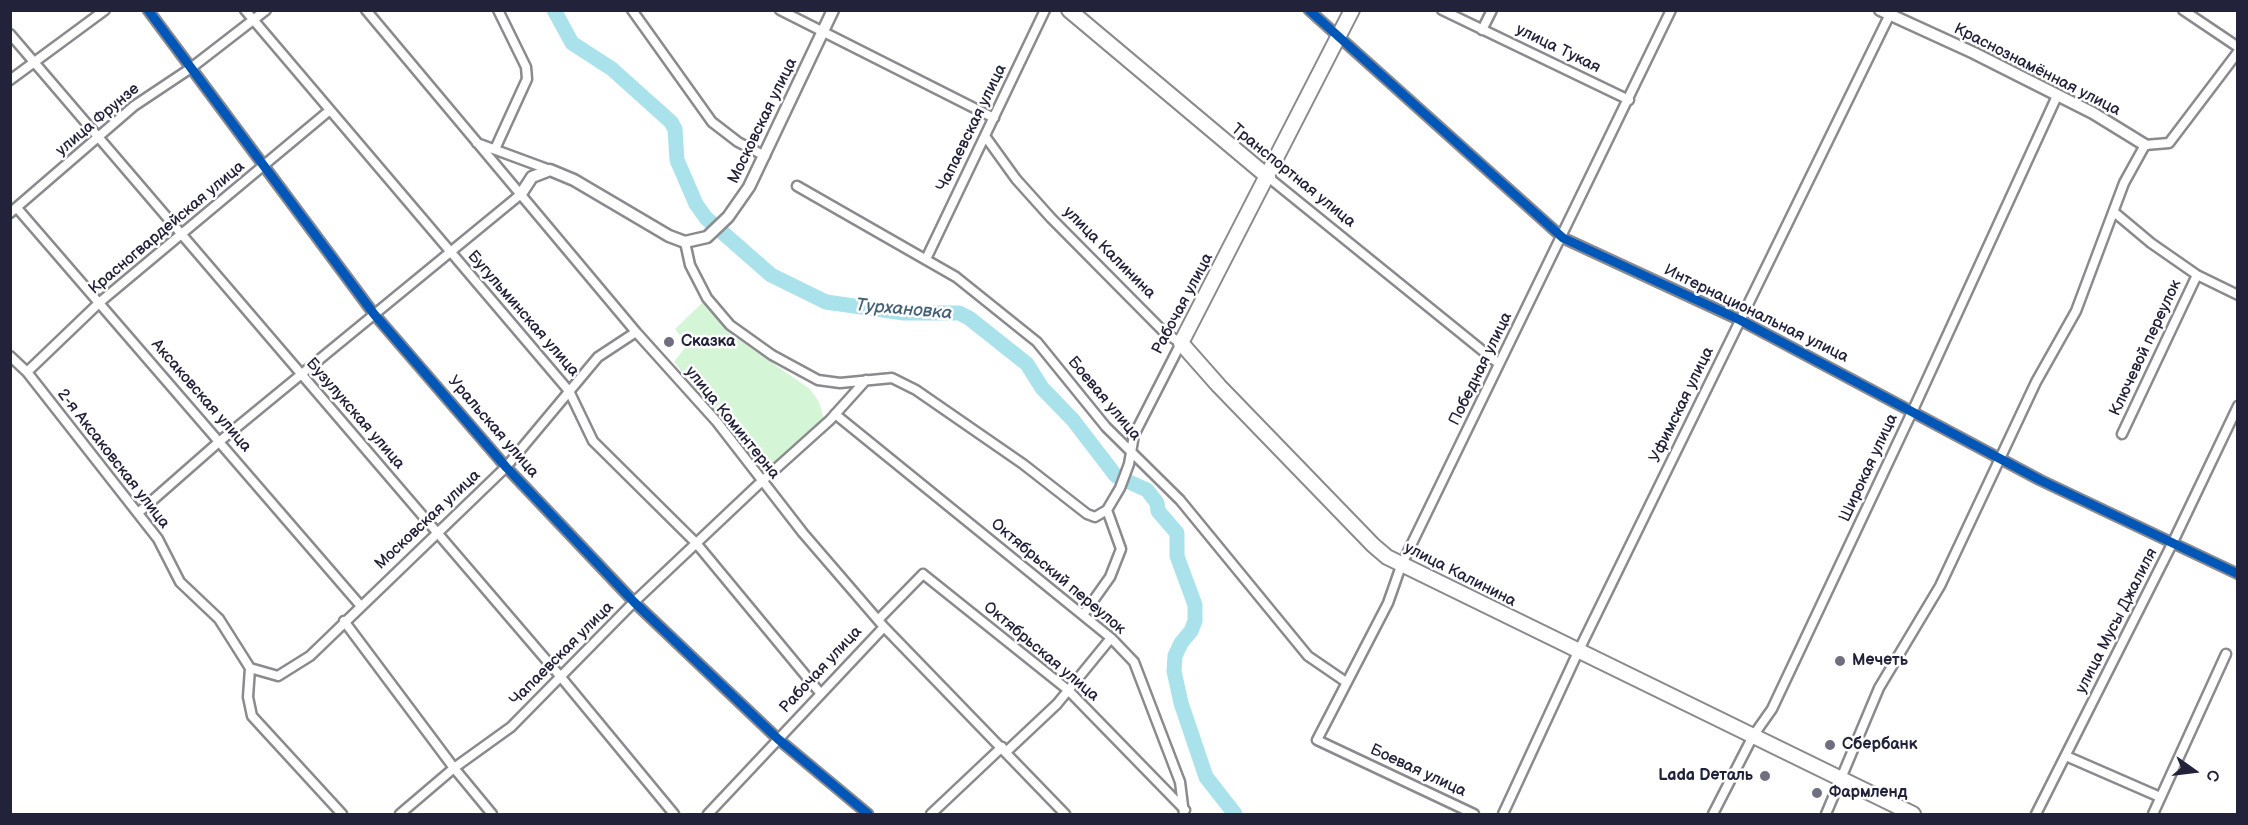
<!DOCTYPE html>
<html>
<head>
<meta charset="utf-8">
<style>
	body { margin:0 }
	#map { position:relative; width:2248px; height:825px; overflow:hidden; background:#fff; font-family:"Balsamiq Sans",sans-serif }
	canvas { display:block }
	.frame { position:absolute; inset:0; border:12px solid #22223b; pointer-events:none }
	.north { position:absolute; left:2164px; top:741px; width:60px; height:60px; -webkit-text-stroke:4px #fff; paint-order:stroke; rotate:104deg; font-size:16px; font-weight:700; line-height:24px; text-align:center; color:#22223b }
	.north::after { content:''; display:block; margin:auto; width:21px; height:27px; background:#22223b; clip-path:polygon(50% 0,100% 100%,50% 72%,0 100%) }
</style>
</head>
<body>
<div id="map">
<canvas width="2248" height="825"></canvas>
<div class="frame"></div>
<div class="north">С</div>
</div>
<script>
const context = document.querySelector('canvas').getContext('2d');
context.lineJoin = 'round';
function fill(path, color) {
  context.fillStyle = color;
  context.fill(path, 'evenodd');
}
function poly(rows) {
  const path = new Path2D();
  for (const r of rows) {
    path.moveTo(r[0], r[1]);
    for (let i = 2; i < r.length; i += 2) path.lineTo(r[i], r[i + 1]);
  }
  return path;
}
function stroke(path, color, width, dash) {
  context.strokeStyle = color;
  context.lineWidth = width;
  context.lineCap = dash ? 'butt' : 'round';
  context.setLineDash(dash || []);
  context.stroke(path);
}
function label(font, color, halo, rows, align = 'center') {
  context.font = font + ' "Balsamiq Sans",sans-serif';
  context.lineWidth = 5;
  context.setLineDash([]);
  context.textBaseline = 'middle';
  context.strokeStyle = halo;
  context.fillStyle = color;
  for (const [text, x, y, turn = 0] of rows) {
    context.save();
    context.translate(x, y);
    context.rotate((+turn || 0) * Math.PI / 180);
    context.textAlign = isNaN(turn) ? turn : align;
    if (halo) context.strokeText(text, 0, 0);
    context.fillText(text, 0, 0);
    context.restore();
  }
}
fill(poly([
	[703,302,732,335,810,389,819,402,824,419,764,471,674,362,687,345,675,329]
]), '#d4f6d6');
stroke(poly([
	[554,10,572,43,612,69,671,122,675,129,677,160,696,204,706,218,771,275,826,302,904,313,959,313,969,318,1027,364,1042,388,1073,420,1116,476,1147,490,1157,503,1158,511,1177,533,1177,556,1195,605,1195,621,1191,631,1181,643,1175,656,1174,671,1181,703,1206,777,1235,814]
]), '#aae2eb', 15);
const minor = poly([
	[148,10,374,314,506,467,634,602,778,739,868,814],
	[245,10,569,391,593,441,696,543,821,694],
	[366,10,636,332,717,422,803,533,884,627,1065,814],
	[632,10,712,122,738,142,765,156],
	[780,10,994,118],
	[1309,10,1563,238,1740,320,2040,480,2238,574],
	[1442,10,1629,100],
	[2183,10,2238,47],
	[1482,30,1492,10],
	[10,34,560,676,674,814],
	[10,80,105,10],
	[477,143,550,170],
	[495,149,527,79,526,67,498,10],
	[1268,177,1499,364],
	[797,186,956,277,1037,342,1106,427,1180,500,1308,656,1346,682],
	[17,208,360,605],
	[2114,212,2151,243,2197,275,2238,295],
	[10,213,134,106,191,68,266,10],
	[685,242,690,265,707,298,730,325,772,355,818,380,840,383,892,378,916,390,1023,464,1087,514,1095,517,1107,510,1120,488,1129,464,1134,435,1181,343,1165,333,1051,218,1016,179,985,136],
	[926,259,1045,10],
	[10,356,27,372,158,539,180,582,219,619,250,668,248,697,252,716,342,814],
	[27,372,100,302,330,110],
	[835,414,1111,638,1134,662,1180,782,1184,814],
	[2122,434,2197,275],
	[138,513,220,441,521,194],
	[1083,615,1110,577,1121,549,1107,510],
	[878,620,923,574,1068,690,1185,810],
	[344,621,454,768,492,814],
	[250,668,278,676,310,656,506,467,598,357,636,332],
	[1006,752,1057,704,1111,638],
	[2066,756,2160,797],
	[400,814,454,768,511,727,634,602,761,482,830,420,866,380],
	[708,814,884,627],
	[931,814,1002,747],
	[1474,814,1317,740,1388,603,1401,566,1671,10],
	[1503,814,1578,652,1892,10],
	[1713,814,1753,736,1772,709,1913,410,2057,96],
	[1826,814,1879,688,1940,586,2036,382,2076,311,2124,183,2145,145,2169,143,2238,52],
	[2036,814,2173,542,2238,406],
	[2153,814,2226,654]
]);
const tertiary = poly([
	[1880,10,1974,53,2093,113,2145,145],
	[521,194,532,177,550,170,574,180,669,236,685,242,707,237,728,217,749,187,833,10]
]);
const primary = poly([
	[1069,10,1268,177],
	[1352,10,1181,343,1219,386,1373,545,1387,557,1913,814]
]);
stroke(minor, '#8a8a8f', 13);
stroke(tertiary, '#8a8a8f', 15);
stroke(primary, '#8a8a8f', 18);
stroke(minor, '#fff', 8);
stroke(tertiary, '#fff', 10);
stroke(primary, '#fff', 14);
stroke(poly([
	[148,10,374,314,506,467,634,602,778,739,868,814],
	[1309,10,1563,238,1740,320,2040,480,2238,574]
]), '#0057b8', 9);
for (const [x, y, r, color] of [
	[669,342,6,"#6f6f80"],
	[1840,661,6,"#6f6f80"],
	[1830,745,6,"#6f6f80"],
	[1765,776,6,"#6f6f80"],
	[1817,793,6,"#6f6f80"]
]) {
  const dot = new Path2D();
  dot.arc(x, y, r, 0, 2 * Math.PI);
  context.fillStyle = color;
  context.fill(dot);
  stroke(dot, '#fff', 2);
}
label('16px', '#22223b', '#fff', [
	["улица Тукая",1558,49,26],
	["Краснознамённая улица",2037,70,27],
	["улица Фрунзе",98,120,-40],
	["Московская улица",763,121,-64],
	["Чапаевская улица",972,128,-64],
	["Транспортная улица",1293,176,39],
	["Красногвардейская улица",167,228,-40],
	["улица Калинина",1109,253,45],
	["Рабочая улица",1183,304,-62],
	["Бугульминская улица",523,314,49],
	["Интернациональная улица",1756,314,26],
	["Ключевой переулок",2146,348,-65],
	["Победная улица",1481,369,-64],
	["Аксаковская улица",201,396,49],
	["Боевая улица",1104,399,50],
	["Уфимская улица",1682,405,-64],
	["Бузулукская улица",355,414,49],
	["улица Коминтерна",732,423,51],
	["Уральская улица",493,427,49],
	["2-я Аксаковская улица",113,459,52],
	["Широкая улица",1869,468,-65],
	["Московская улица",428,520,-43],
	["улица Калинина",1460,575,27],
	["Октябрьский переулок",1058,577,40],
	["улица Мусы Джалиля",2117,621,-63],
	["Октябрьская улица",1041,652,40],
	["Чапаевская улица",562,654,-45],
	["Рабочая улица",821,670,-47],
	["Боевая улица",1418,771,25]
]);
label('bold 16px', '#22223b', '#fff', [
	["Сказка",681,342],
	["Мечеть",1852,661],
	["Сбербанк",1842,745],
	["Lada Dеталь",1753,776,"right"],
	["Фармленд",1829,793]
], 'left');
label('italic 18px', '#456175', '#fff', [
	["Турхановка",904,310,5]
]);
</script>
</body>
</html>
